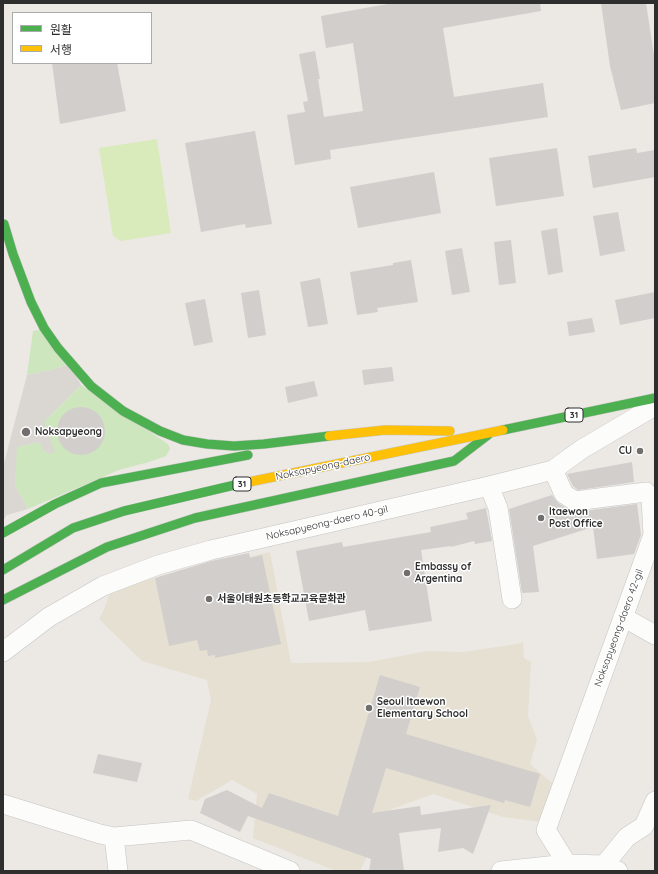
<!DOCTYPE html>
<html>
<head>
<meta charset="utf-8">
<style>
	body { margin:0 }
	#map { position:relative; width:658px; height:874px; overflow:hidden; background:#ece8e4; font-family:Quicksand,"Noto Sans KR",sans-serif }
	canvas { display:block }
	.frame { position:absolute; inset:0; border:4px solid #2e2e2e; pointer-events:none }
	.legend { position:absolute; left:12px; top:12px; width:140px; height:52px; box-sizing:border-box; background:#fff; border:1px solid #ababab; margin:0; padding:5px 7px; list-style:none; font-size:12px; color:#2e2e2e }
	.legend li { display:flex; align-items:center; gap:8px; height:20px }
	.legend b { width:20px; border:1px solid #ababab }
</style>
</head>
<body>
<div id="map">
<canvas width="658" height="874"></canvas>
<div class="frame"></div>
<ul class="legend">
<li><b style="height:5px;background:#4caf50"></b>원활</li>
<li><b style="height:5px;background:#ffc107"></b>서행</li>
</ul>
</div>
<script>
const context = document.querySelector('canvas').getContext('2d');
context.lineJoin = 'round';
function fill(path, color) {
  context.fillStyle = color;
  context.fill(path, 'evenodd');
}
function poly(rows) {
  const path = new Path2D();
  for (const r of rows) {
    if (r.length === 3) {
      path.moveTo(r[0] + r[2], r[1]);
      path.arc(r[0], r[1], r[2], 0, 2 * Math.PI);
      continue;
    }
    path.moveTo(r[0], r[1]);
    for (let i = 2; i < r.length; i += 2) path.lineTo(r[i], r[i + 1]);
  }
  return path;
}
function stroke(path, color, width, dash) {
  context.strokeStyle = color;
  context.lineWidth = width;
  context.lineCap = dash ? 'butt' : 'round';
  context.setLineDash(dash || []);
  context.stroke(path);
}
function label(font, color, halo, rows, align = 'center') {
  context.font = font + ' Quicksand,"Noto Sans KR",sans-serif';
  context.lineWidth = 3;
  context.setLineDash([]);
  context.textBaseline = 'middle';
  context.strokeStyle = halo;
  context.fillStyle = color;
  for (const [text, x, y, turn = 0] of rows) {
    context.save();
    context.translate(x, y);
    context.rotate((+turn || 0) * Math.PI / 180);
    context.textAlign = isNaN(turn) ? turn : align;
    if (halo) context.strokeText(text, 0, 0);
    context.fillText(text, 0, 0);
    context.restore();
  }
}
fill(poly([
	[270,552,291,663,369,662,427,651,464,652,523,643,524,658,531,662,528,716,537,739,530,764,552,783,542,822,503,817,433,794,389,810,360,871,336,871,253,838,257,794,232,780,196,801,188,799,211,700,207,680,142,661,99,619,105,607,111,588]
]), '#e6e0d3');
fill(poly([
	[43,329,70,364,52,370,27,375,33,331],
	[81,385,168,444,170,449,166,456,149,462,119,470,28,509,15,486,16,447,40,442,44,422]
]), '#cee6be');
fill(poly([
	[157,139,171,233,121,241,113,236,99,148]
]), '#d9eabb');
fill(poly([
	[70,364,81,385,44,422,55,452,49,454,42,449,40,442,17,447,15,486,28,509,7,515,3,520,3,467,27,375,52,370]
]), '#dad6d2');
fill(poly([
	[393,3,540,3,541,11,443,28,454,97,543,83,548,117,330,150,331,159,295,165,287,115,305,112,303,102,308,101,299,54,315,51,320,79,318,79,324,117,363,111,353,43,326,48,321,16],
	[601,3,646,3,655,62,655,103,621,110,610,66],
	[52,63,117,63,126,111,60,124],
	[255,131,272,224,246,228,245,224,201,232,185,143],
	[557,148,564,196,496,206,489,158],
	[636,148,637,153,655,150,655,177,593,188,588,156],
	[434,172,441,213,358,228,350,187],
	[618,212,625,251,600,256,593,216],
	[557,228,563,272,548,275,541,231],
	[511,240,516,283,499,285,494,242],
	[462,248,470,292,452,295,445,251],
	[411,260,418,302,377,308,378,312,357,315,350,272,393,265,393,263],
	[320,278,328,324,308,327,300,282],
	[259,290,266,335,248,338,241,293],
	[655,292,655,318,620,325,615,300],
	[205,299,213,342,194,346,185,303],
	[592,318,595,332,569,336,567,322],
	[392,367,394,381,364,385,362,370],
	[314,381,318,396,288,403,285,387],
	[81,431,24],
	[632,462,634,482,578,490,573,486,567,474],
	[552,495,558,503,569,510,576,512,637,504,641,535,634,554,597,559,593,527,533,546,539,592,522,593,509,509],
	[486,508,492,541,475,544,474,541,451,547,451,546,421,550,432,621,369,631,365,610,309,621,296,551,342,542,343,547,431,532,430,527,468,519,466,513],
	[249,553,250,558,262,555,281,644,215,658,215,655,208,656,207,650,200,651,197,640,169,646,155,578,211,561],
	[380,675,420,687,406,734,540,774,530,807,505,800,504,803,386,768,372,813,420,806,421,815,491,805,473,854,463,848,438,852,441,828,399,833,404,871,369,871,371,859,248,816,240,832,200,813,205,799,227,790,262,808,269,793,338,816],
	[98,754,142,763,137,782,93,773]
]), '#d1cecb');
const street = poly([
	[553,470,564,494,575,501,646,492,651,498,653,535,546,830,567,864],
	[489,486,498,508,512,599],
	[623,617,655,635],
	[3,652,49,617,103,586,158,565,211,550,489,486,553,470,582,449,655,406],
	[3,804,100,834,114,837,191,830,290,871],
	[114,837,118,871],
	[501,871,567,864,604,865,618,871],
	[605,871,604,865,627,837,644,826,655,801]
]);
const fast = poly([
	[4,224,13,254,31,302,44,328,58,348,91,386,123,411,160,431,183,440,207,444,234,446,264,444,329,436],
	[503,430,655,398],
	[3,533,55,504,101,483,248,455],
	[3,570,73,528,124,511,239,484],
	[3,600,107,547,195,518,454,461,488,435]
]);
const slow = poly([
	[329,436,385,430,450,431],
	[239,484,503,430]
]);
stroke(street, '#c5c4c5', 20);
stroke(fast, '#c6c5c4', 10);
stroke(slow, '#c6c5c4', 10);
stroke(street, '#fcfcfb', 19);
stroke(fast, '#4caf50', 9);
stroke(slow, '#ffc107', 9);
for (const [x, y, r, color] of [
	[26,432,5,"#706f6e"],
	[640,451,4,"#706f6e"],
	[541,518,4,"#706f6e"],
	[407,573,4,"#706f6e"],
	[209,599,4,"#706f6e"],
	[369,708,4,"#706f6e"]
]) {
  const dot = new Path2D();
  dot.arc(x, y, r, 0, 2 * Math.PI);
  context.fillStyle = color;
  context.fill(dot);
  stroke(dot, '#fff', 1.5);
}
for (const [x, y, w] of [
	[574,415,18],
	[242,484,18]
]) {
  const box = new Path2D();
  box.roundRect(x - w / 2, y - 7, w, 14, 3);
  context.fillStyle = '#fff';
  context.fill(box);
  stroke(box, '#2e2e2e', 1);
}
label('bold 9px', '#2e2e2e', null, [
	["31",574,415],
	["31",242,484]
]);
label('bold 10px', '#2e2e2e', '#fff', [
	["Noksapyeong",35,432],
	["CU",632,451,"right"],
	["Itaewon",549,512],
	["Post Office",549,524],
	["Embassy of",415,567],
	["Argentina",415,579],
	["서울이태원초등학교교육문화관",217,599],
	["Seoul Itaewon",377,702],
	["Elementary School",377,714]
], 'left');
label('10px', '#2e2e2e', '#fff', [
	["Noksapyeong-daero",323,467,-12],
	["Noksapyeong-daero 40-gil",327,523,-13],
	["Noksapyeong-daero 42-gil",619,628,-70]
]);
</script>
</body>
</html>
